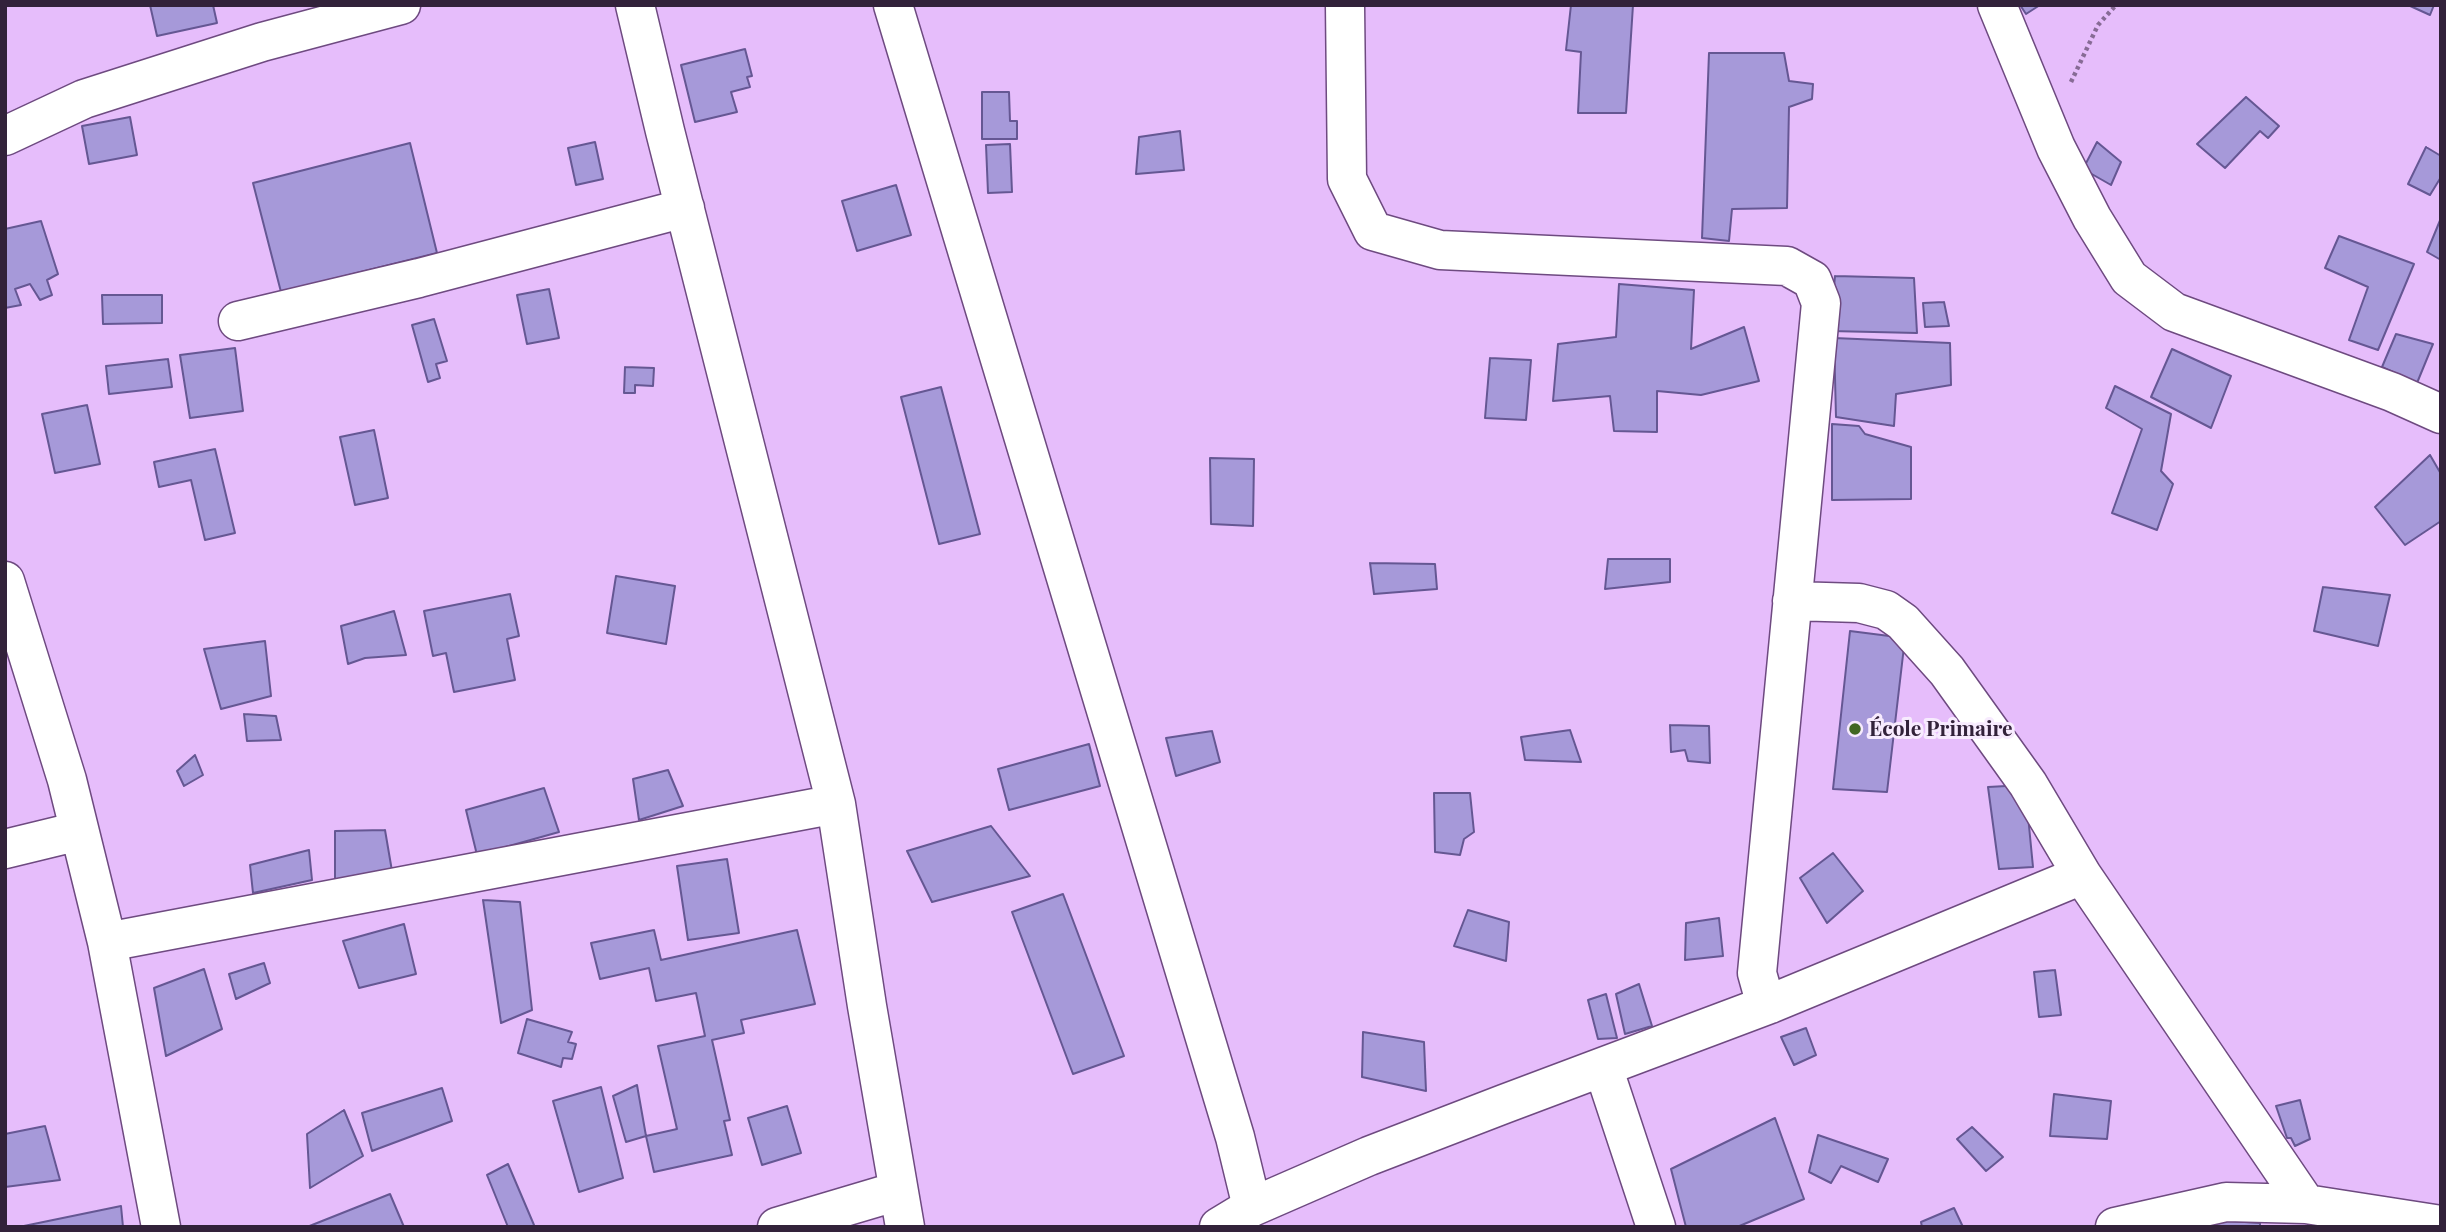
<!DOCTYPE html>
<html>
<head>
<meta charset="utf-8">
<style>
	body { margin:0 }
	#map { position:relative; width:2446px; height:1232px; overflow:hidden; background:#e6bdfb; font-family:"Playfair Display",serif }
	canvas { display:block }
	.frame { position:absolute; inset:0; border:7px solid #32223a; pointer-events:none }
</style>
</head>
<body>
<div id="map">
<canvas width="2446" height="1232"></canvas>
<div class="frame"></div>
</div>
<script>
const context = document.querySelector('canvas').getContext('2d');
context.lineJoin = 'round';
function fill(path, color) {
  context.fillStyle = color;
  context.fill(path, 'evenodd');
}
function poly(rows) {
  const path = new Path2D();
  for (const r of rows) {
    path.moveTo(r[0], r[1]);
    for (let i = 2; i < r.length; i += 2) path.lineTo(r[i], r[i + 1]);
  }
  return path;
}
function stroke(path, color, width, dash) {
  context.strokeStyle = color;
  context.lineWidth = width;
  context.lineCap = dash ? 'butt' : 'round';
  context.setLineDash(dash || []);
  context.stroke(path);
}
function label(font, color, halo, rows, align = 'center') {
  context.font = font + ' "Playfair Display",serif';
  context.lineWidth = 6;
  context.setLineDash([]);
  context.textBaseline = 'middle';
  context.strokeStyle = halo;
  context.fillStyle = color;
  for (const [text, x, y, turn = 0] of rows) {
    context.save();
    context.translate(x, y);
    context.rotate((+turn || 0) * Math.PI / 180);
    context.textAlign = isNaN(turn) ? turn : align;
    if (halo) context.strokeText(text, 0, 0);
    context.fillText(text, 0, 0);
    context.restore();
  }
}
const building = poly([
	[150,5,213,5,217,23,157,36,150,5],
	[1571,5,1633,5,1626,113,1578,113,1581,52,1566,50,1571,5],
	[2020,5,2040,5,2026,14,2020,5],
	[2408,5,2434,5,2430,15,2408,5],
	[745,49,752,76,747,77,750,87,731,92,737,112,695,122,681,65,745,49],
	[1709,53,1784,53,1789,81,1813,84,1812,99,1789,107,1787,208,1732,209,1729,241,1702,238,1709,53],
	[982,92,1009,92,1010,121,1017,121,1017,139,982,139,982,92],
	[2246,97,2279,126,2268,138,2260,131,2225,168,2197,144,2246,97],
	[130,117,137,155,89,164,82,126,130,117],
	[1180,131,1184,170,1136,174,1139,137,1180,131],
	[595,142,603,179,576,185,568,148,595,142],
	[2097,142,2121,162,2111,185,2083,169,2097,142],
	[410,143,437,253,281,292,253,183,410,143],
	[1010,144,1012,192,988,193,986,145,1010,144],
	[2426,147,2441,156,2441,177,2430,195,2408,184,2426,147],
	[896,185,911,235,857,251,842,201,896,185],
	[2441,218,2441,260,2427,252,2441,218],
	[41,221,58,274,47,280,52,295,40,300,30,284,15,289,21,305,5,308,5,229,41,221],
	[2339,236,2414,264,2378,350,2349,340,2368,287,2325,268,2339,236],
	[1835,276,1914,278,1917,333,1830,331,1835,276],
	[1619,284,1694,290,1691,349,1744,327,1759,381,1701,395,1657,391,1657,432,1614,431,1610,396,1553,401,1558,344,1616,337,1619,284],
	[549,289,559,338,527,344,517,295,549,289],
	[102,295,162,295,162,323,103,324,102,295],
	[1944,302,1949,326,1925,327,1923,303,1944,302],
	[434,319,447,361,436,364,440,378,428,382,412,325,434,319],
	[2396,334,2433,344,2417,383,2382,367,2396,334],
	[1834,338,1950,343,1951,385,1896,394,1894,426,1836,417,1834,338],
	[235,348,243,411,190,418,180,355,235,348],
	[2172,349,2231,376,2211,428,2151,397,2172,349],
	[1490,358,1531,360,1526,420,1485,418,1490,358],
	[168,359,172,387,109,394,106,366,168,359],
	[625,367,654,368,653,386,635,385,635,393,624,393,625,367],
	[2115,386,2171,414,2161,471,2173,484,2157,530,2112,513,2142,429,2106,408,2115,386],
	[941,387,980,534,939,544,901,397,941,387],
	[87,405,100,464,55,473,42,414,87,405],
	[1832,424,1859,426,1865,434,1911,447,1911,499,1832,500,1832,424],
	[374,430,388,498,355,505,340,437,374,430],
	[215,449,235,533,205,540,191,480,159,487,154,462,215,449],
	[2430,455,2441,474,2441,521,2405,545,2375,507,2430,455],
	[1210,458,1254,459,1253,526,1211,524,1210,458],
	[1608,559,1670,559,1670,582,1605,589,1608,559],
	[1370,563,1435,564,1437,589,1374,594,1370,563],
	[616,576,675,586,666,644,607,633,616,576],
	[2323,587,2390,595,2378,646,2314,631,2323,587],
	[510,594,519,636,507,639,515,680,454,692,446,653,433,656,424,611,510,594],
	[394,611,406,655,365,658,348,664,341,626,394,611],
	[1850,631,1905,638,1887,792,1833,789,1850,631],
	[265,641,271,696,221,709,204,649,265,641],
	[244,714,276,716,281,740,247,741,244,714],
	[1670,725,1709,726,1710,763,1688,761,1685,750,1671,752,1670,725],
	[1570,730,1581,762,1525,760,1521,737,1570,730],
	[1212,731,1220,762,1176,776,1166,738,1212,731],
	[1089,744,1100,786,1009,810,998,769,1089,744],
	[195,755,203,775,184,786,177,771,195,755],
	[668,770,683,806,639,820,633,779,668,770],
	[2025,785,2033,867,1999,869,1988,787,2025,785],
	[544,788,559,832,477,855,466,810,544,788],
	[1434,793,1470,793,1474,832,1464,839,1460,855,1435,852,1434,793],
	[991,826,1030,876,932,902,907,851,991,826],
	[385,830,392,871,335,882,335,831,385,830],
	[309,850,312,880,253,893,250,865,309,850],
	[1833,853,1863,891,1827,923,1800,878,1833,853],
	[727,859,739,933,688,940,677,866,727,859],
	[1063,894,1124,1056,1073,1074,1012,912,1063,894],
	[483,900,520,902,532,1010,501,1023,483,900],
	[1468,910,1509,922,1506,961,1454,946,1468,910],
	[1719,918,1723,956,1685,960,1686,923,1719,918],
	[404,924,416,974,359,988,343,941,404,924],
	[654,930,661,960,797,930,815,1004,741,1020,744,1033,712,1040,730,1120,724,1121,732,1155,654,1172,646,1136,677,1129,658,1046,705,1036,696,993,656,1001,649,968,600,979,591,943,654,930],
	[264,963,270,983,236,999,229,974,264,963],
	[204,969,222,1029,166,1056,154,988,204,969],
	[2055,970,2061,1015,2039,1017,2034,972,2055,970],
	[1639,984,1652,1026,1625,1034,1616,994,1639,984],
	[1606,994,1617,1038,1598,1039,1588,1000,1606,994],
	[527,1019,572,1032,568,1042,576,1044,572,1059,563,1058,561,1067,518,1053,527,1019],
	[1806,1028,1816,1055,1794,1065,1781,1037,1806,1028],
	[1363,1032,1424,1042,1426,1091,1362,1077,1363,1032],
	[637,1085,646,1136,626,1142,613,1096,637,1085],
	[601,1087,623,1178,579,1192,553,1101,601,1087],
	[442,1088,452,1121,372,1151,362,1113,442,1088],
	[2054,1094,2111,1101,2107,1139,2050,1136,2054,1094],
	[2300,1100,2310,1139,2295,1146,2291,1138,2287,1138,2276,1106,2300,1100],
	[787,1106,801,1153,762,1165,748,1118,787,1106],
	[344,1110,363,1156,310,1188,307,1134,344,1110],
	[1775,1118,1804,1199,1737,1227,1686,1227,1671,1169,1775,1118],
	[45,1126,60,1180,5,1187,5,1134,45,1126],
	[1972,1127,2003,1157,1986,1171,1957,1139,1972,1127],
	[1818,1135,1888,1159,1878,1182,1841,1166,1831,1183,1809,1172,1818,1135],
	[508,1164,534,1225,531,1227,508,1227,487,1175,508,1164],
	[390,1194,404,1227,307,1227,390,1194],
	[121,1206,123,1227,19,1227,121,1206],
	[1954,1208,1963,1227,1922,1227,1921,1222,1954,1208],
	[2213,1220,2260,1223,2260,1227,2213,1227,2213,1220]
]);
fill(building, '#a699d9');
stroke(building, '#655793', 2);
const minor = poly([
	[635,5,665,131,836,804,867,1006,905,1227],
	[893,5,1235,1137,1252,1207,1369,1156,1504,1104,1770,1004,2082,875,2028,784,1947,671,1903,622,1886,610,1859,603,1792,601],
	[1345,5,1347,179,1373,231,1440,250,1787,266,1812,280,1821,303,1757,973,1762,991,1770,1004],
	[1997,5,2056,148,2092,218,2129,278,2174,312,2392,392,2441,414],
	[5,136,84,99,262,42,401,5],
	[238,321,419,278,685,208],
	[5,581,67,780,107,942,161,1227],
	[5,849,79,831],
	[2082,875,2306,1204,2441,1225],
	[107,942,836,804],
	[1603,1067,1656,1227],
	[777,1227,898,1191],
	[1219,1227,1252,1207],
	[2115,1227,2226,1202,2306,1204]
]);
stroke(minor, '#6e4a80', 41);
stroke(poly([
	[2071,82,2098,25,2116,5]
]), '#876b95', 4.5, [3.5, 3.5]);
stroke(minor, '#fff', 38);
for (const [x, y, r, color] of [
	[1855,729,7,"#416722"]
]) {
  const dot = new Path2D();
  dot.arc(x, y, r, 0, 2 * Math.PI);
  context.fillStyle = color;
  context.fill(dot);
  stroke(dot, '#f7ebfe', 2.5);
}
label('bold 21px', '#32223a', '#f7ebfe', [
	["École Primaire",1869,729]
], 'left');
</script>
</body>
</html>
